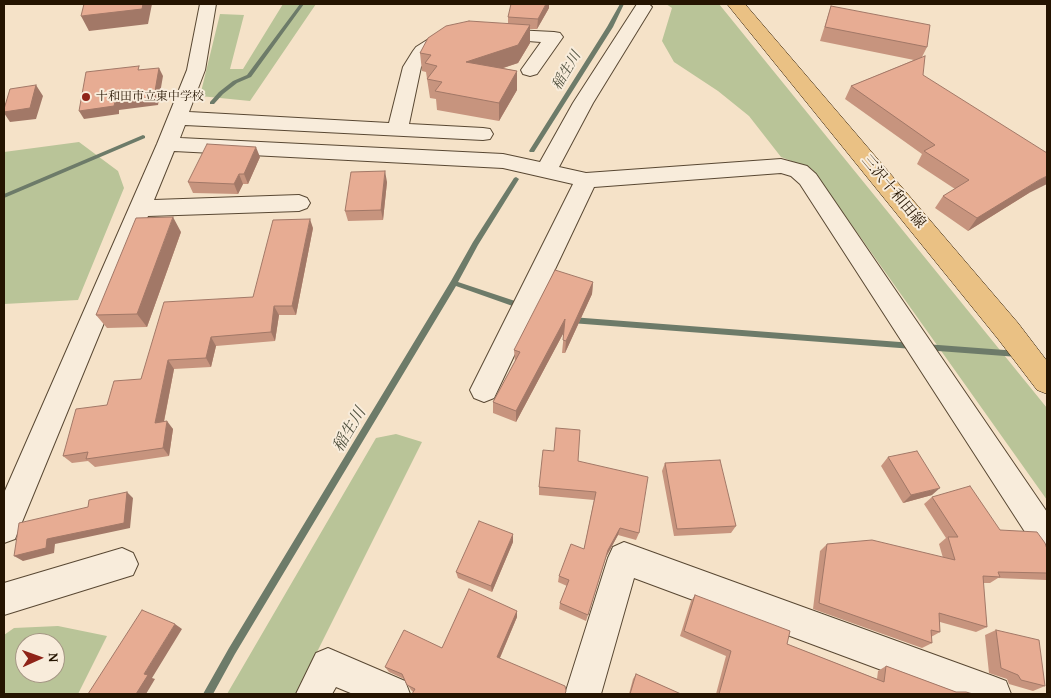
<!DOCTYPE html>
<html>
<head>
<meta charset="utf-8">
<style>
	body { margin:0 }
	#map { position:relative; width:1051px; height:698px; overflow:hidden; background:#f5e2c8; font-family:"Gentium Book Plus",serif }
	canvas { display:block }
	.frame { position:absolute; inset:0; border:5px solid #251401; pointer-events:none }
	.north { position:absolute; left:15px; top:633px; width:50px; height:50px; box-sizing:border-box; background:#f8ecdb; border:1px solid #a49684; border-radius:50%; rotate:88deg; font-size:14px; font-weight:700; line-height:20px; text-align:center; color:#251401 }
	.north::after { content:''; display:block; margin:auto; width:18px; height:22px; background:#8f2418; clip-path:polygon(50% 0,100% 100%,50% 72%,0 100%) }
</style>
</head>
<body>
<div id="map">
<canvas width="1051" height="698"></canvas>
<div class="frame"></div>
<div class="north">N</div>
</div>
<script>
const context = document.querySelector('canvas').getContext('2d');
context.lineJoin = 'round';
function fill(path, color) {
  context.fillStyle = color;
  context.fill(path, 'evenodd');
}
function poly(rows) {
  const path = new Path2D();
  for (const r of rows) {
    path.moveTo(r[0], r[1]);
    for (let i = 2; i < r.length; i += 2) path.lineTo(r[i], r[i + 1]);
  }
  return path;
}
function stroke(path, color, width, dash) {
  context.strokeStyle = color;
  context.lineWidth = width;
  context.lineCap = dash ? 'butt' : 'round';
  context.setLineDash(dash || []);
  context.stroke(path);
}
function label(font, color, halo, rows, align = 'center') {
  context.font = font + ' "Gentium Book Plus","Noto Serif JP",serif';
  context.lineWidth = 4;
  context.setLineDash([]);
  context.textBaseline = 'middle';
  context.strokeStyle = halo;
  context.fillStyle = color;
  for (const [text, x, y, turn = 0] of rows) {
    context.save();
    context.translate(x, y);
    context.rotate((+turn || 0) * Math.PI / 180);
    context.textAlign = isNaN(turn) ? turn : align;
    if (halo) context.strokeText(text, 0, 0);
    context.fillText(text, 0, 0);
    context.restore();
  }
}
fill(poly([
	[283,4,316,4,250,101,200,96,220,14,244,15,230,69,243,69],
	[666,4,719,4,1047,408,1047,500,812,169,781,157,749,116,718,91,674,62,662,41,672,8],
	[79,142,118,171,124,188,78,300,4,304,4,152],
	[396,434,422,442,296,694,227,694,376,438],
	[58,626,107,636,78,694,4,694,4,635,14,628],
	[25,643,55,643,55,673,25,673]
]), '#b9c498');
fill(poly([
	[300,4,304,4,251,77,237,83,223,94,214,104,210,104,210,102,219,92,233,81,247,75,300,4],
	[620,4,624,4,613,27,534,152,530,152,529,151,607,27,620,4],
	[143,135,145,136,145,138,4,198,4,194,143,135],
	[516,177,519,179,478,245,458,282,524,304,525,306,524,308,521,309,456,286,235,654,213,694,203,694,229,648,451,281,473,242,514,178,516,177],
	[571,317,913,343,916,344,917,346,916,348,913,349,571,323,567,320,571,317],
	[925,344,1018,351,1021,352,1022,354,1021,356,1018,357,925,350,922,349,921,347,922,345,925,344]
]), '#6d7b69');
const minor = poly([
	[200,4,216,4,205,70,189,112,389,123,403,67,413,51,416,47,435,35,451,31,457,32,460,36,457,40,447,43,429,55,421,67,409,124,483,128,490,129,493,134,490,139,483,140,185,125,180,138,503,154,540,162,573,103,637,4,649,4,652,7,593,103,559,167,586,173,781,159,807,166,816,174,1047,512,1047,553,1036,549,800,184,791,176,781,173,594,187,494,398,484,402,474,398,470,390,573,184,503,168,174,151,154,200,299,195,307,198,310,203,307,208,299,211,148,216,15,539,4,543,4,493,157,144,187,70,200,4],
	[494,29,554,32,560,33,563,37,537,74,530,76,523,74,521,70,541,42,488,38,485,34,488,30,494,29],
	[624,542,993,676,1006,681,1011,694,946,694,634,578,601,694,565,694,608,558,613,547,624,542],
	[122,548,133,553,138,564,133,575,4,615,4,583,122,548],
	[328,648,405,681,410,694,353,694,336,687,332,694,296,694,316,653,328,648]
]);
const major = poly([
	[727,4,745,4,1018,323,1047,361,1047,394,1037,390,998,339,727,4]
]);
stroke(minor, '#594833', 2);
stroke(major, '#251401', 1);
fill(minor, '#f8ecdb');
fill(major, '#eac184');
fill(poly([
	[831,6,927,47,922,57,923,75,1029,193,968,231,935,208,943,196,955,189,917,164,922,154,845,99,851,86,914,60,820,41],
	[549,8,537,29,530,29,530,43,518,63,503,68,517,71,517,90,499,121,437,110,436,99,430,98,426,72,422,71,420,53,508,23,508,17],
	[260,157,248,184,243,184,238,194,193,193,188,182],
	[387,182,383,220,348,221,345,211],
	[313,228,296,315,279,315,275,341,216,346,211,367,174,369,164,422,173,429,169,456,95,467,88,461,72,463,63,456,107,405,141,379,253,297],
	[181,232,147,327,107,328,96,315],
	[593,282,592,294,565,353,562,353,564,332,516,422,493,413,493,402,515,362,514,350],
	[888,457,932,495,903,503,881,466],
	[578,461,639,533,636,540,618,535,606,557,586,621,559,609,560,603,567,586,558,582,559,576,584,549,594,500,539,495,539,487],
	[665,463,736,526,731,533,674,536,662,471],
	[932,497,1000,530,1047,549,1047,579,1046,580,998,578,990,583,983,583,987,627,976,632,940,622,940,632,931,637,932,643,922,648,813,609,820,551,827,544,943,558,939,544,946,538,924,504],
	[513,542,492,592,458,578,456,572],
	[695,595,787,644,877,679,878,671,886,666,956,692,973,694,716,694,726,656,680,636,691,601],
	[517,611,517,617,500,658,413,692,411,690,404,679,389,672,385,667,442,648],
	[996,630,1045,686,1033,691,1009,684,1007,679,989,673,985,635],
	[636,674,681,694,629,694,633,679]
]), '#c7947e');
fill(poly([
	[143,4,152,4,148,24,89,31,81,16],
	[546,4,549,4,549,8,537,29,538,19],
	[530,25,530,43,518,63,467,80,466,62],
	[159,68,163,76,158,105,119,110,119,114,84,119,79,111,115,102],
	[517,71,517,90,499,121,499,103],
	[36,85,43,96,36,119,10,122,4,113,4,112],
	[256,147,260,157,248,184,244,174],
	[385,171,387,182,383,220,381,210],
	[239,174,243,184,238,194,234,184],
	[1047,176,1047,184,1029,193,968,231,977,218,1039,180],
	[173,217,181,232,147,327,137,314],
	[310,219,313,228,296,315,292,306],
	[593,282,592,294,565,353,566,341],
	[274,306,279,315,275,341,271,332],
	[565,319,564,332,516,422,516,411],
	[211,337,216,346,211,367,206,358],
	[168,360,174,369,162,431,155,423],
	[167,421,173,429,169,456,163,448],
	[940,488,932,495,903,503,911,495],
	[127,492,133,498,130,528,55,544,54,553,23,561,14,556,47,539],
	[620,528,618,535,606,557,586,621,608,550],
	[513,534,513,542,492,592,491,586],
	[517,611,517,617,498,662,497,657],
	[175,624,182,629,152,678,155,679,146,694,136,694,144,674]
]), '#a27867');
const building = poly([
	[84,4,143,4,142,9,81,16,84,4],
	[511,4,546,4,538,19,508,17,511,4],
	[831,6,930,25,927,47,825,27,831,6],
	[469,21,530,25,518,45,466,62,517,71,499,103,435,91,442,82,427,79,437,66,425,63,431,55,420,53,428,38,446,26,469,21],
	[925,56,923,75,1047,153,1047,176,1039,180,977,218,943,196,969,180,924,151,935,145,851,86,925,56],
	[139,66,138,70,159,68,154,97,115,102,114,106,79,111,86,72,139,66],
	[36,85,30,108,4,112,4,109,10,89,36,85],
	[207,144,256,147,244,174,239,174,234,184,188,182,207,144],
	[385,171,381,210,345,211,351,172,385,171],
	[173,217,137,314,96,315,136,218,173,217],
	[310,219,292,306,274,306,271,332,211,337,206,358,168,360,155,423,167,421,163,448,86,459,88,452,63,456,76,409,107,405,114,381,141,379,164,302,253,297,273,220,310,219],
	[555,270,593,282,566,341,563,340,565,319,516,411,493,402,520,352,514,350,555,270],
	[556,428,580,430,578,461,648,477,639,533,620,528,608,550,588,615,560,603,569,580,559,576,571,544,584,549,596,492,539,487,543,450,554,451,556,428],
	[917,451,940,488,911,495,888,457,917,451],
	[720,460,736,526,677,529,665,463,720,460],
	[970,486,1000,530,1037,532,1045,543,1047,549,1047,573,998,572,1000,577,983,576,987,627,939,613,940,632,931,630,932,643,819,603,827,544,872,540,955,560,948,537,958,537,932,497,970,486],
	[127,492,124,523,47,539,46,548,14,556,19,523,88,507,89,500,127,492],
	[479,521,513,534,491,586,456,572,479,521],
	[469,589,517,611,497,657,565,686,566,691,565,694,412,694,415,689,407,685,402,674,385,667,404,630,442,648,469,589],
	[695,595,790,631,787,644,884,682,886,666,956,692,966,692,973,694,719,694,731,651,684,631,695,595],
	[142,610,175,624,144,674,148,675,136,694,88,694,142,610],
	[996,630,1039,640,1045,686,1021,680,1018,675,1001,668,996,630],
	[636,674,681,694,630,694,636,674]
]);
fill(building, '#e7ac93');
stroke(building, '#a27867', 1);
for (const [x, y, r, color] of [
	[86,97,5,"#8f2418"]
]) {
  const dot = new Path2D();
  dot.arc(x, y, r, 0, 2 * Math.PI);
  context.fillStyle = color;
  context.fill(dot);
  stroke(dot, '#f8ecdb', 2);
}
label('12px', '#251401', '#f8ecdb', [
	["十和田市立東中学校",96,97]
], 'left');
label('italic 14px', '#4f503e', '#f8ecdb', [
	["稲生川",567,71,-59]
]);
label('15px', '#251401', '#f8ecdb', [
	["三沢十和田線",893,192,50]
]);
label('italic 16px', '#4f503e', '#f8ecdb', [
	["稲生川",350,430,-59]
]);
</script>
</body>
</html>
